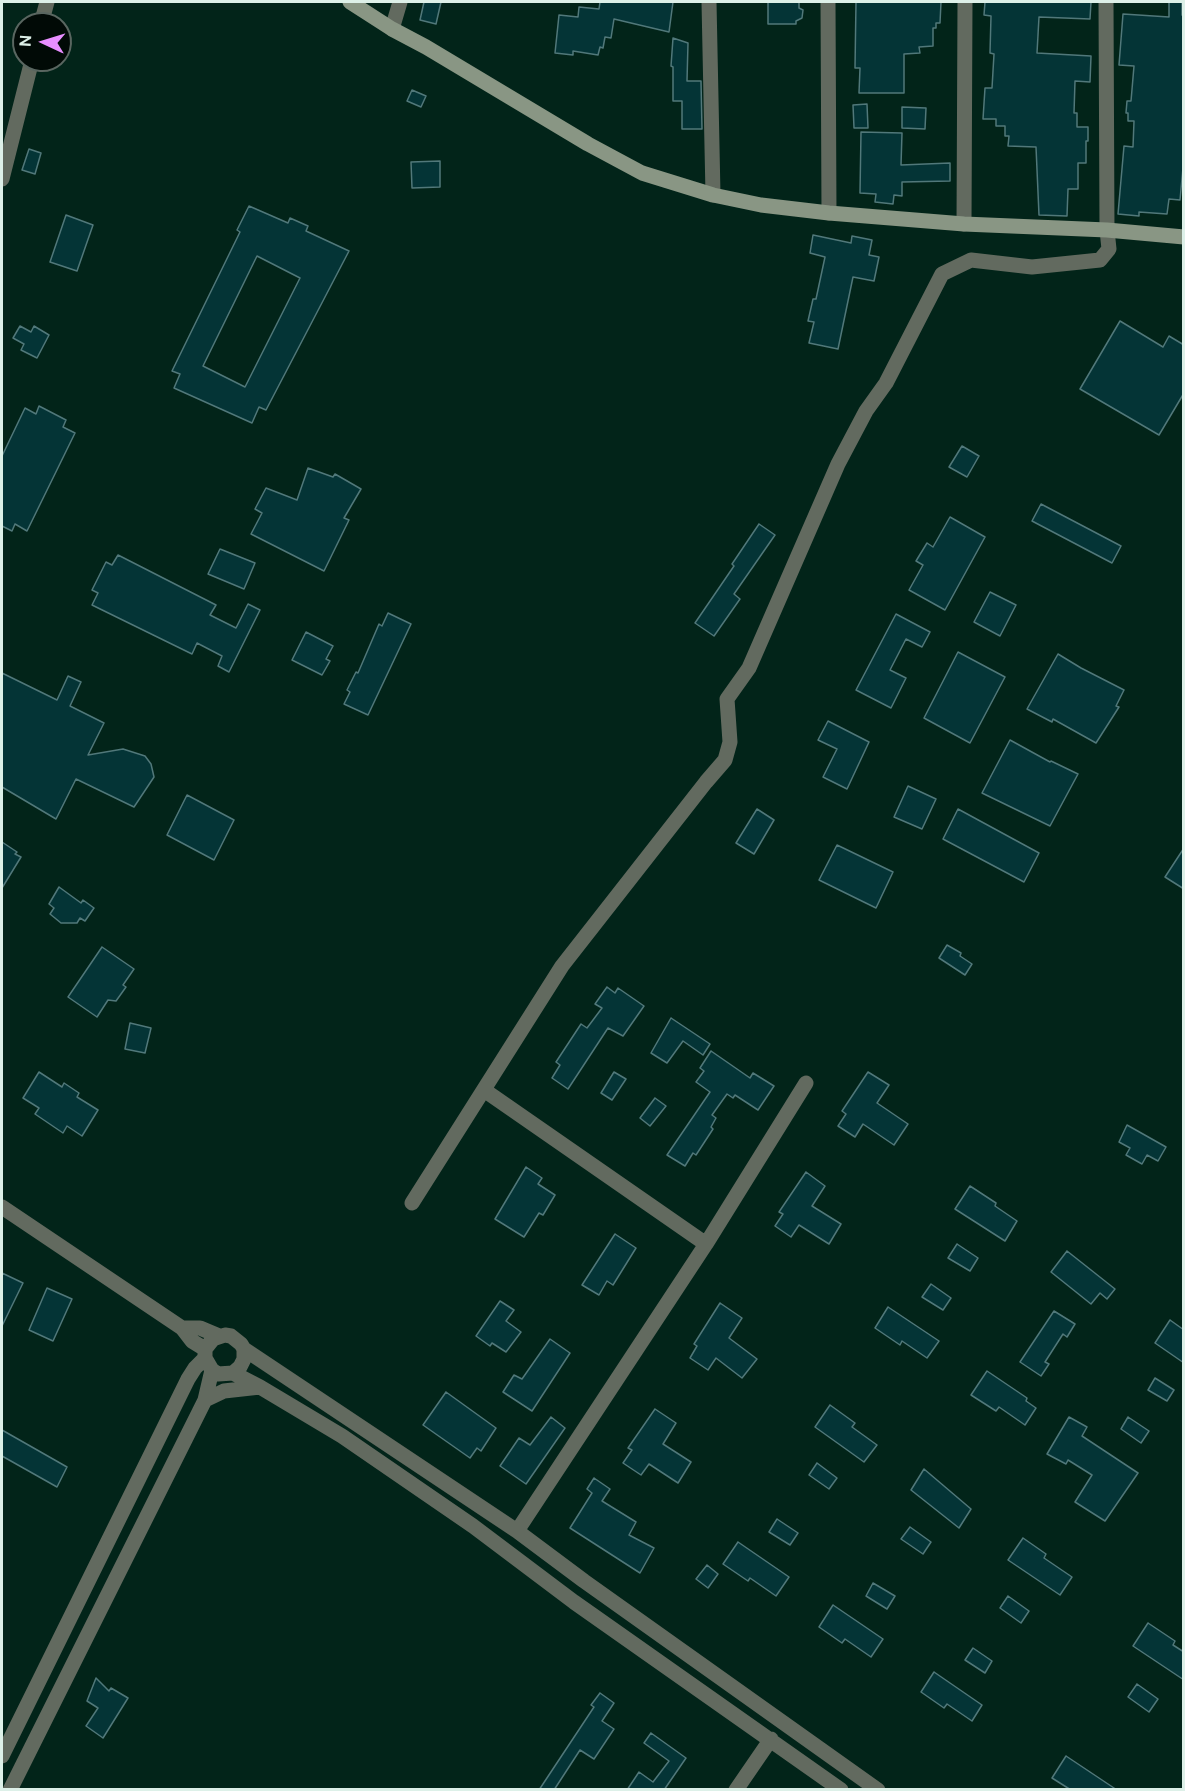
<!DOCTYPE html>
<html>
<head>
<meta charset="utf-8">
<style>
	body { margin:0 }
	#map { position:relative; width:1185px; height:1791px; overflow:hidden; background:#022419; font-family:"DM Sans",sans-serif }
	canvas { display:block }
	.frame { position:absolute; inset:0; border:3px solid #ddf0e8; pointer-events:none }
	.north { position:absolute; left:12px; top:12px; width:60px; height:60px; box-sizing:border-box; background:#010a06; border:2px solid #596660; border-radius:50%; rotate:274deg; font-size:16px; font-weight:700; line-height:24px; text-align:center; color:#ddf0e8 }
	.north::after { content:''; display:block; margin:auto; width:21px; height:27px; background:#e88eff; clip-path:polygon(50% 0,100% 100%,50% 72%,0 100%) }
</style>
</head>
<body>
<div id="map">
<canvas width="1185" height="1791"></canvas>
<div class="frame"></div>
<div class="north">N</div>
</div>
<script>
const context = document.querySelector('canvas').getContext('2d');
context.lineJoin = 'round';
function fill(path, color) {
  context.fillStyle = color;
  context.fill(path, 'evenodd');
}
function poly(rows) {
  const path = new Path2D();
  for (const r of rows) {
    path.moveTo(r[0], r[1]);
    for (let i = 2; i < r.length; i += 2) path.lineTo(r[i], r[i + 1]);
  }
  return path;
}
function stroke(path, color, width, dash) {
  context.strokeStyle = color;
  context.lineWidth = width;
  context.lineCap = dash ? 'butt' : 'round';
  context.setLineDash(dash || []);
  context.stroke(path);
}
const building = poly([
	[424,2,441,2,436,24,420,20,424,2],
	[600,2,673,2,669,32,614,19,611,38,605,37,603,48,600,47,598,55,573,51,573,55,555,53,559,15,578,17,579,7,599,9,600,2],
	[768,2,799,2,799,8,803,10,802,18,796,21,796,24,768,24,768,2],
	[856,2,941,2,940,23,936,23,936,28,933,28,933,46,919,47,920,53,904,54,904,93,859,93,860,68,855,68,856,2],
	[985,2,1091,2,1090,19,1039,17,1037,53,1091,56,1090,82,1075,81,1074,113,1077,113,1077,127,1088,127,1088,141,1086,141,1086,163,1078,163,1078,189,1068,189,1067,216,1039,215,1036,147,1008,146,1009,136,1005,136,1005,126,996,126,996,119,983,119,985,88,992,88,994,54,990,53,991,16,984,15,985,2],
	[1169,2,1182,2,1182,15,1184,16,1184,157,1180,200,1169,199,1167,214,1139,212,1139,216,1118,214,1124,146,1133,147,1134,121,1128,121,1128,113,1126,113,1127,101,1131,101,1134,66,1119,65,1123,14,1169,17,1169,2],
	[673,38,688,43,687,81,701,81,702,129,682,129,682,101,673,101,673,67,671,66,673,38],
	[412,90,426,96,421,107,407,101,412,90],
	[867,104,868,128,854,128,853,105,867,104],
	[902,107,926,108,925,129,902,128,902,107],
	[861,132,902,133,901,165,950,163,950,181,902,182,902,196,894,195,893,204,875,202,876,194,860,193,861,132],
	[29,149,41,153,35,174,22,170,29,149],
	[440,161,440,187,412,188,411,162,440,161],
	[249,206,288,223,290,218,308,226,306,231,349,251,266,410,259,407,252,423,174,388,180,374,172,371,240,232,237,230,249,206],
	[257,256,300,278,245,387,203,366,257,256],
	[66,215,93,225,77,271,50,262,66,215],
	[813,235,851,243,852,236,872,240,869,255,879,257,874,281,853,277,838,349,809,343,814,322,808,321,813,299,816,299,825,257,810,253,813,235],
	[1120,321,1163,347,1169,336,1184,345,1184,393,1159,435,1080,389,1120,321],
	[20,326,31,332,34,326,49,335,37,358,21,350,24,344,13,338,20,326],
	[39,406,66,420,63,427,75,433,27,531,15,524,12,531,2,526,2,456,25,408,36,414,39,406],
	[962,446,979,456,967,477,949,467,962,446],
	[308,468,333,477,335,474,361,489,344,518,349,520,324,571,251,534,262,513,255,509,266,488,297,500,308,468],
	[1041,504,1121,546,1112,563,1032,521,1041,504],
	[950,517,985,537,945,610,909,590,923,565,916,561,927,543,933,547,950,517],
	[759,524,775,535,734,594,740,599,714,636,695,623,734,566,732,564,759,524],
	[220,549,255,563,244,589,208,574,220,549],
	[118,555,216,605,210,615,236,628,248,604,260,610,229,672,218,666,222,656,197,643,192,654,92,605,98,593,92,590,106,562,112,565,118,555],
	[990,592,1016,605,1000,636,974,622,990,592],
	[388,613,411,624,368,715,344,704,350,692,347,690,356,672,358,673,379,624,382,626,388,613],
	[896,614,930,632,922,647,906,639,890,670,906,678,891,708,856,690,896,614],
	[306,632,333,646,326,659,330,661,322,675,292,660,306,632],
	[958,652,1005,677,970,743,924,718,958,652],
	[1058,654,1081,668,1124,690,1116,706,1119,707,1096,743,1053,719,1052,722,1027,709,1058,654],
	[2,673,57,700,68,676,81,682,70,706,104,723,88,755,123,749,145,756,151,764,154,777,134,807,76,779,56,819,2,787,2,673],
	[828,721,869,742,847,789,823,777,837,749,818,740,828,721],
	[1010,740,1050,762,1051,761,1078,774,1050,826,982,793,1010,740],
	[908,786,936,799,922,829,894,817,908,786],
	[187,795,234,820,214,860,167,835,187,795],
	[757,809,774,820,754,854,736,843,757,809],
	[958,809,1039,853,1024,882,943,839,958,809],
	[2,842,17,852,15,854,21,857,2,888,2,842],
	[837,845,893,872,876,908,819,880,837,845],
	[1184,848,1184,889,1165,877,1184,848],
	[59,887,81,903,83,900,94,908,85,921,80,918,77,923,61,923,50,914,54,908,49,904,59,887],
	[947,945,961,953,960,956,972,964,965,975,939,958,947,945],
	[102,947,134,969,123,985,126,987,116,1001,108,1000,97,1017,68,997,102,947],
	[607,987,615,993,618,988,644,1006,623,1036,608,1028,568,1089,552,1078,560,1065,556,1062,581,1024,587,1028,602,1008,595,1004,607,987],
	[671,1018,710,1044,703,1055,683,1041,667,1063,651,1053,671,1018],
	[130,1023,151,1028,145,1053,125,1049,130,1023],
	[711,1051,750,1078,753,1073,774,1086,758,1110,735,1095,733,1098,727,1094,712,1115,716,1118,711,1127,713,1129,696,1155,693,1153,685,1166,667,1155,710,1092,696,1082,704,1071,700,1068,711,1051],
	[39,1072,62,1087,64,1083,79,1093,77,1097,98,1110,82,1136,67,1126,63,1133,35,1114,39,1108,23,1098,39,1072],
	[614,1072,626,1079,612,1100,601,1093,614,1072],
	[868,1072,889,1085,877,1103,908,1124,894,1145,863,1124,855,1137,838,1126,846,1114,842,1111,868,1072],
	[655,1098,666,1106,650,1126,640,1118,655,1098],
	[1127,1125,1166,1147,1158,1161,1147,1155,1142,1164,1126,1155,1130,1148,1119,1142,1127,1125],
	[526,1167,542,1178,538,1184,555,1195,543,1215,539,1213,524,1237,495,1219,526,1167],
	[806,1172,825,1186,812,1206,841,1224,829,1244,799,1225,791,1237,775,1226,783,1214,779,1212,806,1172],
	[970,1186,996,1203,995,1206,1017,1221,1005,1241,955,1209,970,1186],
	[615,1234,636,1248,613,1285,607,1281,599,1295,582,1285,615,1234],
	[957,1244,978,1258,970,1271,948,1258,957,1244],
	[1067,1251,1115,1289,1107,1299,1100,1293,1091,1304,1051,1272,1067,1251],
	[2,1273,23,1283,2,1326,2,1273],
	[931,1284,951,1298,943,1310,922,1297,931,1284],
	[47,1288,72,1299,53,1341,29,1330,47,1288],
	[500,1301,514,1310,506,1321,521,1332,506,1352,492,1343,490,1346,476,1336,500,1301],
	[720,1303,742,1318,729,1338,757,1359,742,1378,716,1358,708,1370,690,1358,697,1346,694,1344,720,1303],
	[888,1307,939,1341,927,1358,902,1341,900,1345,875,1328,888,1307],
	[1054,1311,1075,1324,1067,1337,1063,1334,1045,1362,1049,1364,1041,1376,1020,1362,1054,1311],
	[1170,1320,1184,1330,1184,1363,1155,1343,1170,1320],
	[550,1339,570,1353,532,1411,503,1392,514,1375,522,1379,550,1339],
	[987,1371,1027,1398,1026,1401,1036,1408,1025,1425,999,1407,996,1411,971,1395,987,1371],
	[1155,1378,1174,1390,1167,1401,1148,1390,1155,1378],
	[446,1392,496,1428,481,1451,477,1448,470,1458,423,1425,446,1392],
	[830,1405,855,1423,852,1427,877,1445,864,1462,815,1427,830,1405],
	[655,1409,676,1423,663,1444,691,1462,678,1483,649,1464,641,1475,623,1463,632,1450,628,1448,655,1409],
	[551,1417,565,1428,526,1484,500,1466,519,1438,530,1445,551,1417],
	[1069,1417,1087,1427,1082,1436,1138,1473,1105,1521,1075,1502,1092,1475,1068,1460,1066,1464,1047,1454,1069,1417],
	[1128,1417,1149,1431,1141,1443,1121,1429,1128,1417],
	[2,1430,67,1467,57,1487,2,1456,2,1430],
	[817,1463,837,1478,829,1489,809,1475,817,1463],
	[924,1469,971,1509,959,1528,911,1490,924,1469],
	[594,1478,610,1489,602,1501,636,1522,629,1535,654,1548,640,1573,570,1528,592,1493,587,1489,594,1478],
	[777,1519,798,1533,790,1545,769,1532,777,1519],
	[910,1527,931,1542,923,1554,901,1539,910,1527],
	[1023,1538,1046,1554,1044,1558,1072,1577,1060,1595,1008,1560,1023,1538],
	[738,1542,789,1577,776,1596,750,1578,748,1581,723,1564,738,1542],
	[707,1565,718,1574,708,1588,696,1579,707,1565],
	[873,1583,895,1596,887,1609,866,1596,873,1583],
	[1008,1596,1029,1611,1021,1623,1000,1608,1008,1596],
	[833,1605,883,1639,871,1657,845,1639,842,1643,819,1627,833,1605],
	[1148,1623,1175,1641,1173,1645,1184,1652,1184,1680,1133,1646,1148,1623],
	[973,1648,992,1661,985,1673,965,1660,973,1648],
	[934,1672,982,1705,972,1721,947,1704,944,1708,921,1692,934,1672],
	[96,1678,109,1691,111,1688,128,1698,103,1738,86,1726,98,1708,87,1701,96,1678],
	[1137,1684,1158,1699,1149,1712,1128,1697,1137,1684],
	[600,1693,614,1703,602,1721,614,1729,594,1759,580,1750,554,1790,539,1790,594,1707,591,1705,600,1693],
	[651,1733,686,1758,664,1790,627,1790,639,1772,653,1782,669,1761,644,1743,651,1733],
	[1066,1756,1117,1790,1071,1790,1052,1778,1066,1756]
]);
fill(building, '#043436');
stroke(building, '#51787a', 1.5);
stroke(poly([
	[709,2,713,195],
	[828,2,829,213],
	[41,24,47,2],
	[392,29,400,2],
	[2,179,32,60],
	[964,224,965,2],
	[484,1090,706,1244],
	[412,1203,562,966,706,782,725,760,730,742,727,699,749,668,838,464,866,411,886,383,942,274,971,260,1032,267,1100,260,1109,249,1107,230,1106,2],
	[2,1207,182,1328,192,1341,205,1349],
	[182,1328,200,1328,219,1336],
	[244,1349,517,1531,584,1581,878,1790],
	[233,1373,240,1367,244,1359,244,1349,241,1344,231,1336,225,1335,213,1339,205,1349,205,1358,212,1370,218,1374,233,1373,260,1387,342,1436,473,1526,574,1602,841,1790],
	[205,1400,224,1391,260,1387],
	[517,1531,706,1244,806,1083],
	[2,1756,188,1379,195,1368,205,1358],
	[10,1790,205,1400,212,1370],
	[736,1790,771,1739]
]), '#626a5f', 15);
stroke(poly([
	[350,2,392,29,426,47,588,144,642,173,713,195,761,205,829,213,964,224,1107,230,1184,237]
]), '#899684', 15);
</script>
</body>
</html>
